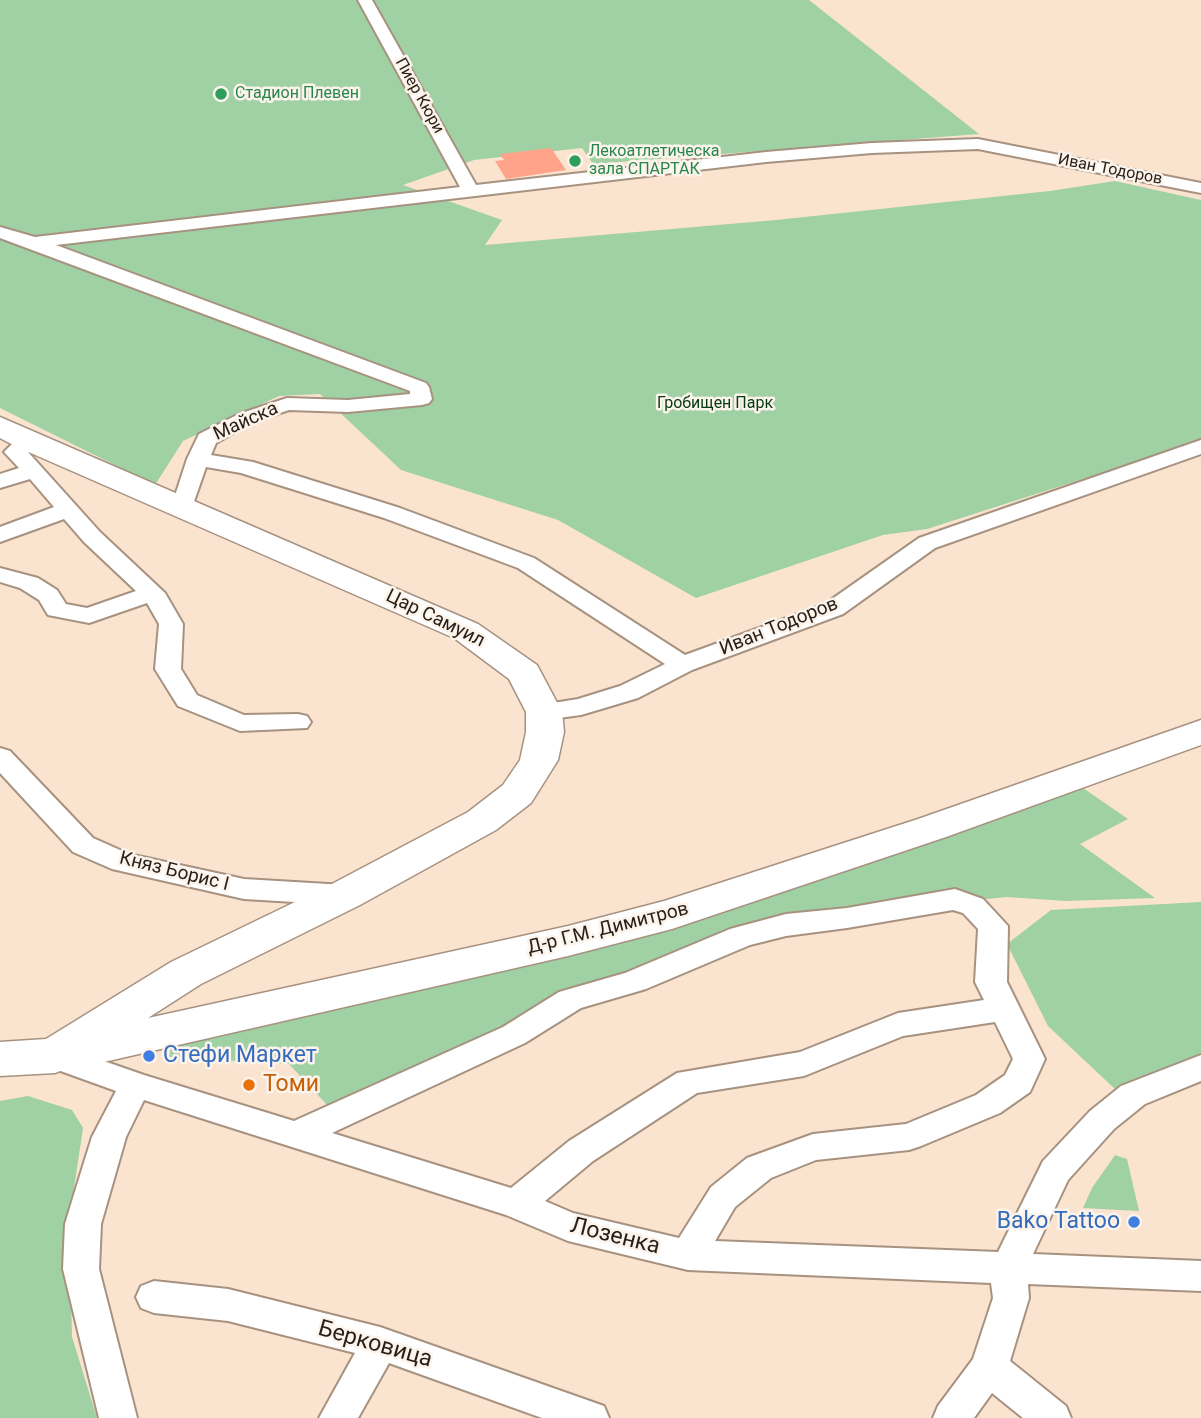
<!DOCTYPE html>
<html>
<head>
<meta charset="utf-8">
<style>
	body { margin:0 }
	canvas { display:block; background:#fae3cf }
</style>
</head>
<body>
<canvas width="1201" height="1418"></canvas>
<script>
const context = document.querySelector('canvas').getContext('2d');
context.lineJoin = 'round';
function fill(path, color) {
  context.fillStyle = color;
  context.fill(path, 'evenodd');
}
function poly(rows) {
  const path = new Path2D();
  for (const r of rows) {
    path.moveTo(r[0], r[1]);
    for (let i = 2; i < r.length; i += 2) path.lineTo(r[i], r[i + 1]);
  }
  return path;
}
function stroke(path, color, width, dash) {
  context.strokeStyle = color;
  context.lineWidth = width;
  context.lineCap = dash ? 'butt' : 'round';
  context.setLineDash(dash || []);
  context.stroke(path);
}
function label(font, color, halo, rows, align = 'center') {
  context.font = font + ' Roboto,sans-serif';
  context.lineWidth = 5;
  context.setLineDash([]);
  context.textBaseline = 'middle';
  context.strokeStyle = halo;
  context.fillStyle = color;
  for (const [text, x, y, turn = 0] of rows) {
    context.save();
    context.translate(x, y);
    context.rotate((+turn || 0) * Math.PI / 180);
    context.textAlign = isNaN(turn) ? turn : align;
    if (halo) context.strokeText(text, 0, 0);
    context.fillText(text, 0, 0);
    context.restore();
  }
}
fill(poly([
	[0,0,809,0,979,134,593,164,582,148,474,160,403,185,502,220,485,245,776,220,1050,191,1115,181,1201,200,1201,441,927,529,883,535,696,598,558,520,401,470,320,394,279,396,183,441,155,485,0,408],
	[1080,786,1128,819,1080,844,1155,898,1066,901,1007,897,820,916,759,926,330,1108,289,1064,169,1057,173,1036,627,939,706,919,806,881],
	[1201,902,1201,1056,1116,1090,1048,1026,1007,944,1051,910],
	[28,1096,72,1110,83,1128,69,1221,72,1337,97,1418,0,1418,0,1101],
	[1115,1155,1127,1159,1139,1211,1083,1208,1092,1188]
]), '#9fd1a5');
fill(poly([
	[551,148,566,170,506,179,495,161,504,160,500,154]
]), '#ffa48a');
const street = poly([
	[358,0,372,0,476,185,766,152,872,143,978,139,1201,183,1201,193,978,149,872,153,766,162,56,245,426,383,429,387,432,399,429,403,422,405,348,412,289,410,253,422,216,443,211,455,253,462,400,508,534,558,685,655,825,604,919,538,1201,440,1201,454,935,548,843,614,692,670,638,698,581,715,544,720,535,718,531,712,535,706,578,699,620,686,665,664,518,568,384,518,241,473,206,467,190,513,174,513,171,508,187,459,199,434,239,414,287,398,348,400,410,394,410,391,0,238,0,227,35,237,460,187,358,0],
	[28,435,36,436,39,441,28,452,100,532,165,593,183,624,181,669,197,695,244,715,298,714,307,716,311,722,307,728,240,731,178,706,155,669,159,624,147,603,89,623,48,615,39,600,20,588,0,582,0,568,38,578,57,590,66,604,87,608,136,591,84,542,64,519,0,542,0,527,54,507,30,479,0,488,0,474,19,468,4,452,20,436,28,435],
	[0,748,10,751,93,838,129,854,244,879,345,885,355,888,360,895,355,902,345,905,244,899,112,869,73,852,0,773,0,748],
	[955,889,983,899,1008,926,1007,982,1045,1059,1030,1092,1000,1113,921,1146,909,1150,816,1160,771,1178,735,1207,715,1241,998,1252,1043,1161,1090,1111,1121,1086,1201,1055,1201,1081,1145,1104,1114,1129,1068,1180,1033,1254,1201,1261,1201,1291,1028,1284,1029,1298,1010,1361,1066,1406,1071,1418,1023,1418,992,1393,974,1418,933,1418,938,1406,973,1359,993,1298,991,1283,688,1270,568,1241,506,1215,144,1100,126,1137,101,1224,99,1269,137,1418,99,1418,63,1269,65,1224,77,1185,92,1137,116,1091,44,1065,39,1056,44,1047,55,1044,144,1075,294,1121,503,1027,559,992,625,973,730,929,786,914,847,908,955,889],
	[953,910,963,913,978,929,975,982,984,1000,898,1013,800,1052,677,1073,569,1141,511,1188,332,1133,525,1043,581,1008,646,989,750,945,786,936,847,928,953,910],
	[995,1022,1013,1059,1005,1075,976,1095,906,1124,813,1134,747,1158,711,1187,679,1238,573,1213,545,1201,593,1161,697,1093,804,1076,903,1036,995,1022],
	[154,1281,228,1289,380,1327,604,1406,609,1418,542,1418,389,1363,358,1418,319,1418,355,1353,228,1321,154,1313,141,1308,136,1297,141,1286,154,1281]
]);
const secondary = poly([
	[0,417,478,624,537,665,562,712,564,732,558,760,531,803,496,830,360,905,201,984,148,1018,568,926,664,901,918,819,1201,720,1201,745,946,837,672,929,568,956,82,1067,76,1065,55,1073,0,1076,0,1042,46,1039,171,962,330,885,468,812,503,785,520,760,526,732,526,712,509,679,454,638,17,447,0,438,0,417]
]);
stroke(street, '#a79280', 4);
stroke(secondary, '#a79280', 3);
fill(street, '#fff');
fill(secondary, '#fff');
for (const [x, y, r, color] of [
	[221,94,7,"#2e9e5b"],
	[575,161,7,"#2e9e5b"],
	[149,1056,7,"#3f7fe0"],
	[249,1085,7,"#e8710a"],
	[1134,1222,7,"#3f7fe0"]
]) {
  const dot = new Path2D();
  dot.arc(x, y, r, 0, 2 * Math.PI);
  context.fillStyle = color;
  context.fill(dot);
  stroke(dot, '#fcf3eb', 2.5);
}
label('16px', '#27864d', '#fcf3eb', [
	["Стадион Плевен",235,94],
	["Лекоатлетическа",589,152],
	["зала СПАРТАК",589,170]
], 'left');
label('16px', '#271e17', '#fcf3eb', [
	["Пиер Кюри",419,96,61],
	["Иван Тодоров",1110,170,11]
]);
label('16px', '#033b13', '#fcf3eb', [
	["Гробищен Парк",715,404]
]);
label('19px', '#271e17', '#fcf3eb', [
	["Майска",246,422,-24],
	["Цар Самуил",435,619,26],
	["Иван Тодоров",779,627,-22],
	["Княз Борис I",174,872,14],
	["Д-р Г.М. Димитров",608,929,-14]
]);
label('23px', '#366cbe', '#fcf3eb', [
	["Стефи Маркет",163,1056],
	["Bako Tattoo",1120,1222,"right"]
], 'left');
label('23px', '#c56008', '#fcf3eb', [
	["Томи",263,1085]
], 'left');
label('23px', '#271e17', '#fcf3eb', [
	["Лозенка",615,1237,14],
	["Берковица",375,1345,16]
]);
</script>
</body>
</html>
